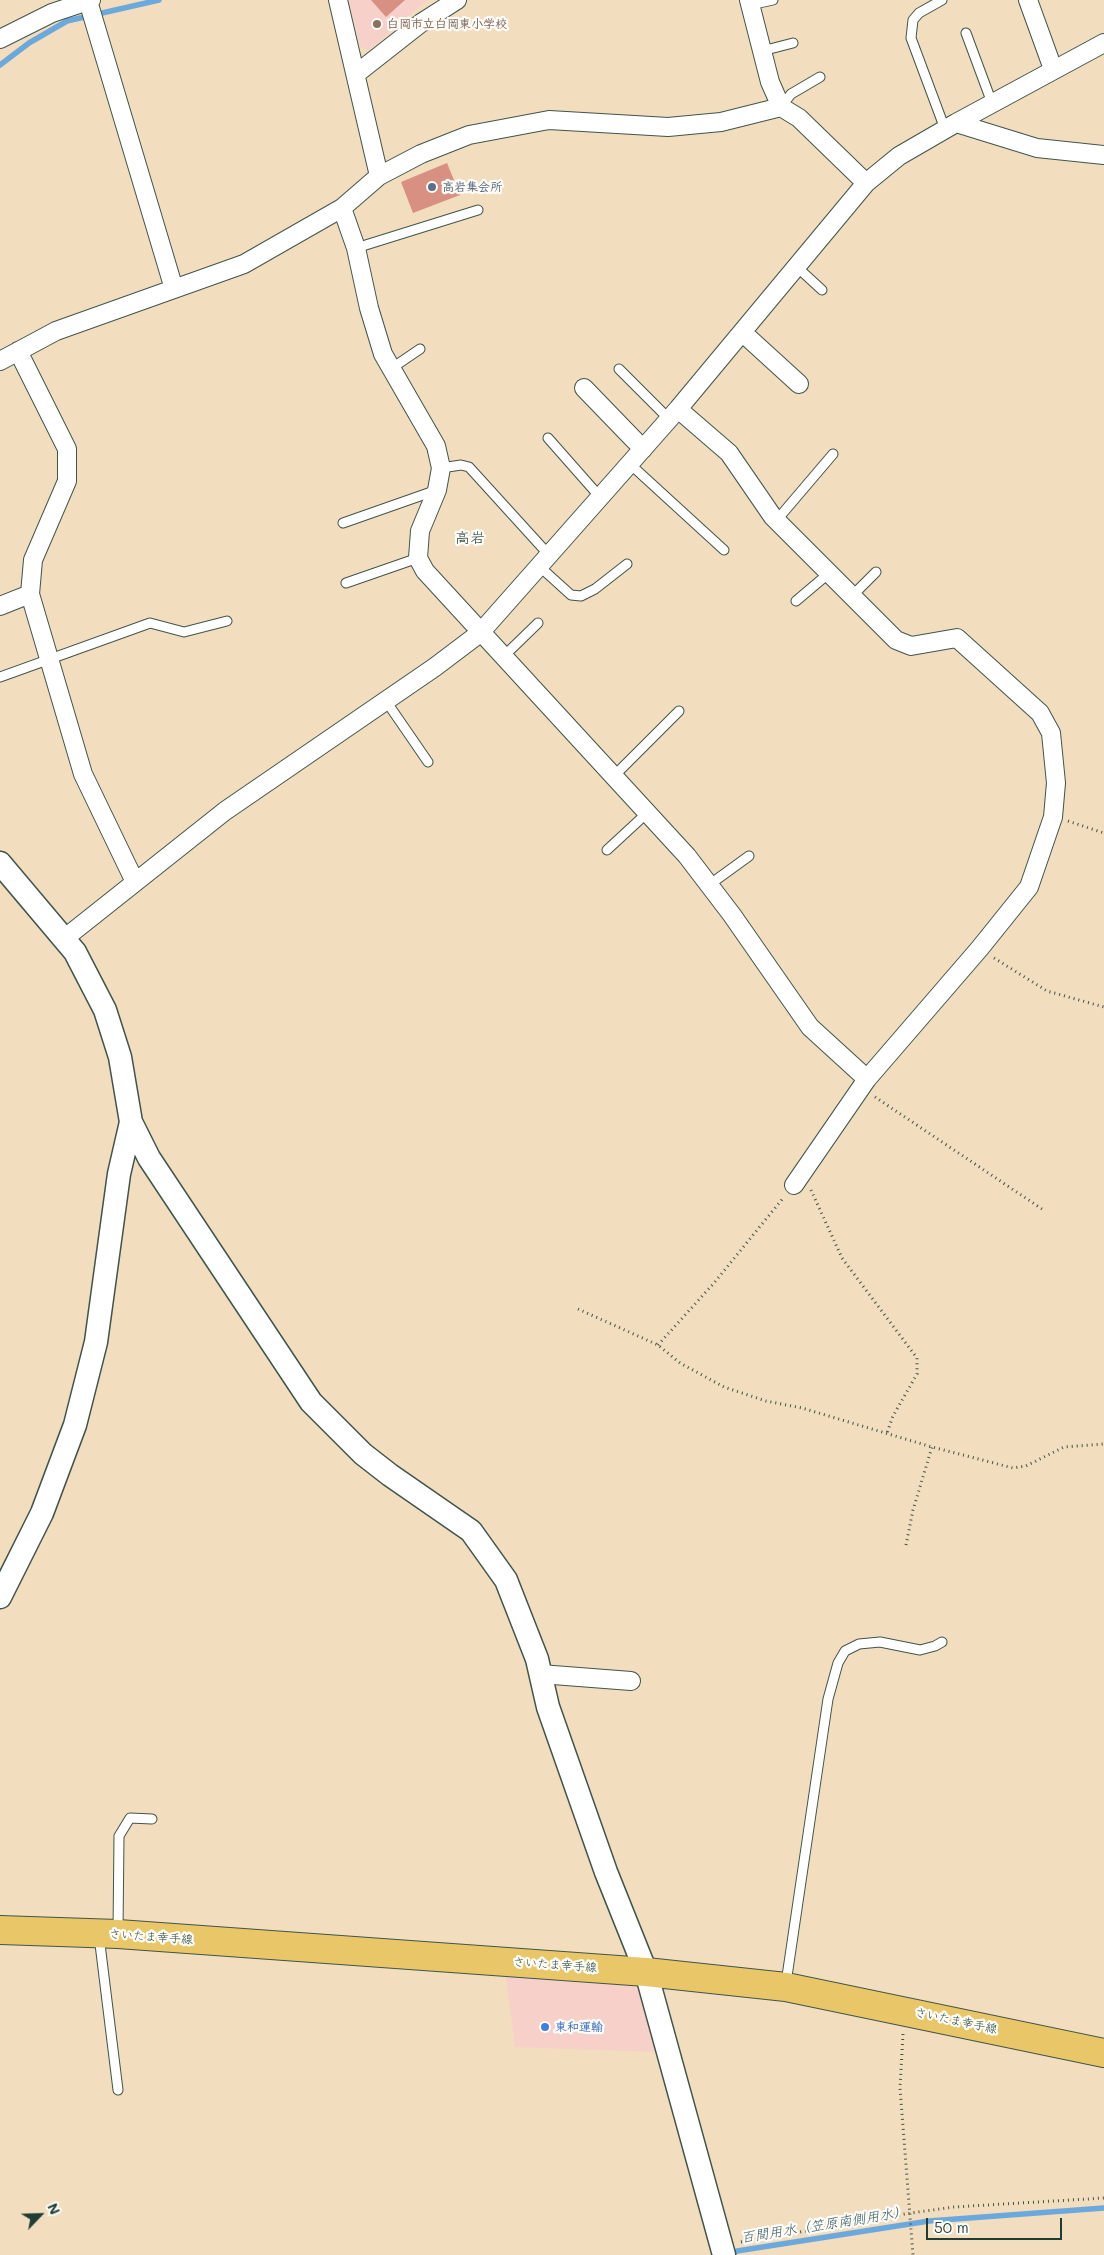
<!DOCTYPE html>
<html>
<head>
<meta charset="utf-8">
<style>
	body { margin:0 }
	#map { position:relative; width:1104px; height:2255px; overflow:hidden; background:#f3ddbf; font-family:Mali,sans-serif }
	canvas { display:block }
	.north { position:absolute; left:15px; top:2190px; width:50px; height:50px; -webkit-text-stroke:4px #fdfcf7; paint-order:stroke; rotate:66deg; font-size:14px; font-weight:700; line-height:20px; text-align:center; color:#1f3d34 }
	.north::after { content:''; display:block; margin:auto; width:18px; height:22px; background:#1f3d34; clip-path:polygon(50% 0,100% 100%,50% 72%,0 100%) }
	.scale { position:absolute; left:926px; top:2218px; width:136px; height:22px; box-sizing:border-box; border:2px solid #1f3d34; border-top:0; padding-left:6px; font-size:15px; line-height:18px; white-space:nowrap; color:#1f3d34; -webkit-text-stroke:4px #fdfcf7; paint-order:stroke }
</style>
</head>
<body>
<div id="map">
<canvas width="1104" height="2255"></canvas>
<div class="north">N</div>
<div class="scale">50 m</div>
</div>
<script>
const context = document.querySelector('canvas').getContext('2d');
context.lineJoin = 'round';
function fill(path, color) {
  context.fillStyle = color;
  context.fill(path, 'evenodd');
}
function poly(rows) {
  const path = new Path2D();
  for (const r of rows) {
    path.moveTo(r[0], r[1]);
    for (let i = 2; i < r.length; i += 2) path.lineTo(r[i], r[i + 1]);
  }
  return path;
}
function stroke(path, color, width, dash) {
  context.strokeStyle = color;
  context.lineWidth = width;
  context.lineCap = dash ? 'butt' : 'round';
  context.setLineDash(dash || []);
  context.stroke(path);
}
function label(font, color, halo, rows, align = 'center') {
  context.font = font + ' Mali,"Klee One",sans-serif';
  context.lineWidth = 4.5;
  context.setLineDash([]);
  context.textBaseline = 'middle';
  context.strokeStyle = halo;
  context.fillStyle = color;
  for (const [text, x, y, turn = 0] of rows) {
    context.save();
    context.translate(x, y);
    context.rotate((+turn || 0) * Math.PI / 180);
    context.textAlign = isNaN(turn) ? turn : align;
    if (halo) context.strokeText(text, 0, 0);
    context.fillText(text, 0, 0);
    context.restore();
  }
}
fill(poly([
	[348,0,427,0,369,50,361,48],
	[505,1971,622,1979,640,1991,657,2052,515,2047]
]), '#f7d0ca');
stroke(poly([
	[0,65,29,43,67,21,159,0],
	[730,2254,737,2251,929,2221,1104,2208]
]), '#6ba9dd', 5.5);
fill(poly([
	[371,0,405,0,386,17],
	[447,163,460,195,413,213,401,182]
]), '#d89082');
const service = poly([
	[942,0,919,13,913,20,911,38,945,129],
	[750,5,773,0],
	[966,33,992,103],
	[762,51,793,43],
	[781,107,791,94,820,77],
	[356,248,478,210],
	[797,267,822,290],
	[392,368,420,349],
	[619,369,669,419],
	[548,438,600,497],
	[630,464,724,550],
	[441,468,461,465,469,467,549,555],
	[776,521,833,454],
	[343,523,437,490],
	[539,566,571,595,581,596,595,589,627,564],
	[346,583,418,558],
	[851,597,876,572],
	[796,601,828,574],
	[503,657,538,623],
	[0,677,150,623,184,632,227,621],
	[386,701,428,762],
	[613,777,679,711],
	[607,850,647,813],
	[709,885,749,856],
	[118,1931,119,1836,130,1818,152,1819],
	[99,1936,118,2090],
	[786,1983,828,1699,838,1663,845,1651,859,1644,880,1642,920,1650,935,1646,942,1642]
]);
const minor = poly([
	[338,0,379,176],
	[749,0,770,82,781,107,799,118,866,183],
	[1028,0,1053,69],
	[88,1,174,289],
	[0,39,52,13,91,0],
	[356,74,421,23,457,0],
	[956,123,1037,148,1104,155],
	[342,208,356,248,369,308,383,354,436,446,441,468,437,490,420,531,418,558,425,571,687,856,732,915,810,1027,867,1079],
	[742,332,799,384],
	[18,351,67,449,67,481,33,560,30,594,83,774,135,882],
	[0,361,56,331,244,264,342,208,379,176,421,154,469,135,549,120,668,127,721,122,781,107],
	[584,388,643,449],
	[678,409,729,453,773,517,896,640,911,646,957,638,1040,713,1051,733,1056,783,1053,817,1029,887,980,948,867,1079,794,1185],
	[0,606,30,594],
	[65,938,225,811,435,667,480,633,678,409,866,183,899,156,956,123,1104,43],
	[540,1674,631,1681]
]);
const tertiary = poly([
	[0,863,75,952,105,1010,120,1057,131,1122,149,1158,311,1402,363,1454,390,1475,471,1531,506,1580,537,1659,548,1707,606,1872,646,1972,724,2255],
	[0,1597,42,1513,75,1425,96,1342,119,1174,131,1122]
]);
const primary = poly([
	[0,1930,118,1934,646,1972,786,1987,1104,2053]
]);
stroke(service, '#3f5549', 11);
stroke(minor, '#3f5549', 20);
stroke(tertiary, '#3f5549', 25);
stroke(primary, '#3f5549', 30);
stroke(poly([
	[1068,821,1104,833],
	[994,958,1047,991,1104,1007],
	[875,1097,1045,1211],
	[811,1190,842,1258,917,1358,917,1374,893,1416,887,1433],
	[578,1309,658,1345,680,1363,724,1387,766,1401,802,1408,932,1447,1013,1468,1026,1466,1064,1447,1104,1444],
	[658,1345,714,1283,784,1197],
	[906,1545,913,1510,932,1447],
	[903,2034,900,2088,913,2255],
	[741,2242,911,2213,954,2207,1104,2198]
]), '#3f5549', 3, [1, 4]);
stroke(service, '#fff', 9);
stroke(minor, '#fff', 18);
stroke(tertiary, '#fff', 22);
stroke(primary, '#e9c769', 28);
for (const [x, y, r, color] of [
	[377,24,5,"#8d6e63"],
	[432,187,5,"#5c6f8a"],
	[545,2027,5,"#3f7fe0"]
]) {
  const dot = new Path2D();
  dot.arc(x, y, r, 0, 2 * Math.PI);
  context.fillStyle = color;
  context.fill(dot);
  stroke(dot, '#fdfcf7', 2);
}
label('bold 12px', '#785e54', '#fdfcf7', [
	["白岡市立白岡東小学校",387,24]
], 'left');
label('bold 12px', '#4e5e75', '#fdfcf7', [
	["高岩集会所",442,187]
], 'left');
label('12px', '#1f3d34', '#fdfcf7', [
	["さいたま幸手線",151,1937,4],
	["さいたま幸手線",555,1965,4],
	["さいたま幸手線",956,2021,12]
]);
label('bold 12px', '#366cbe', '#fdfcf7', [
	["東和運輸",555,2027]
], 'left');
label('italic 14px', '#365d67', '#fdfcf7', [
	["百間用水（笠原南側用水）",824,2225,-9]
]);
label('15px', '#1f3d34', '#fdfcf7', [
	["高岩",470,538]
]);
</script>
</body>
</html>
